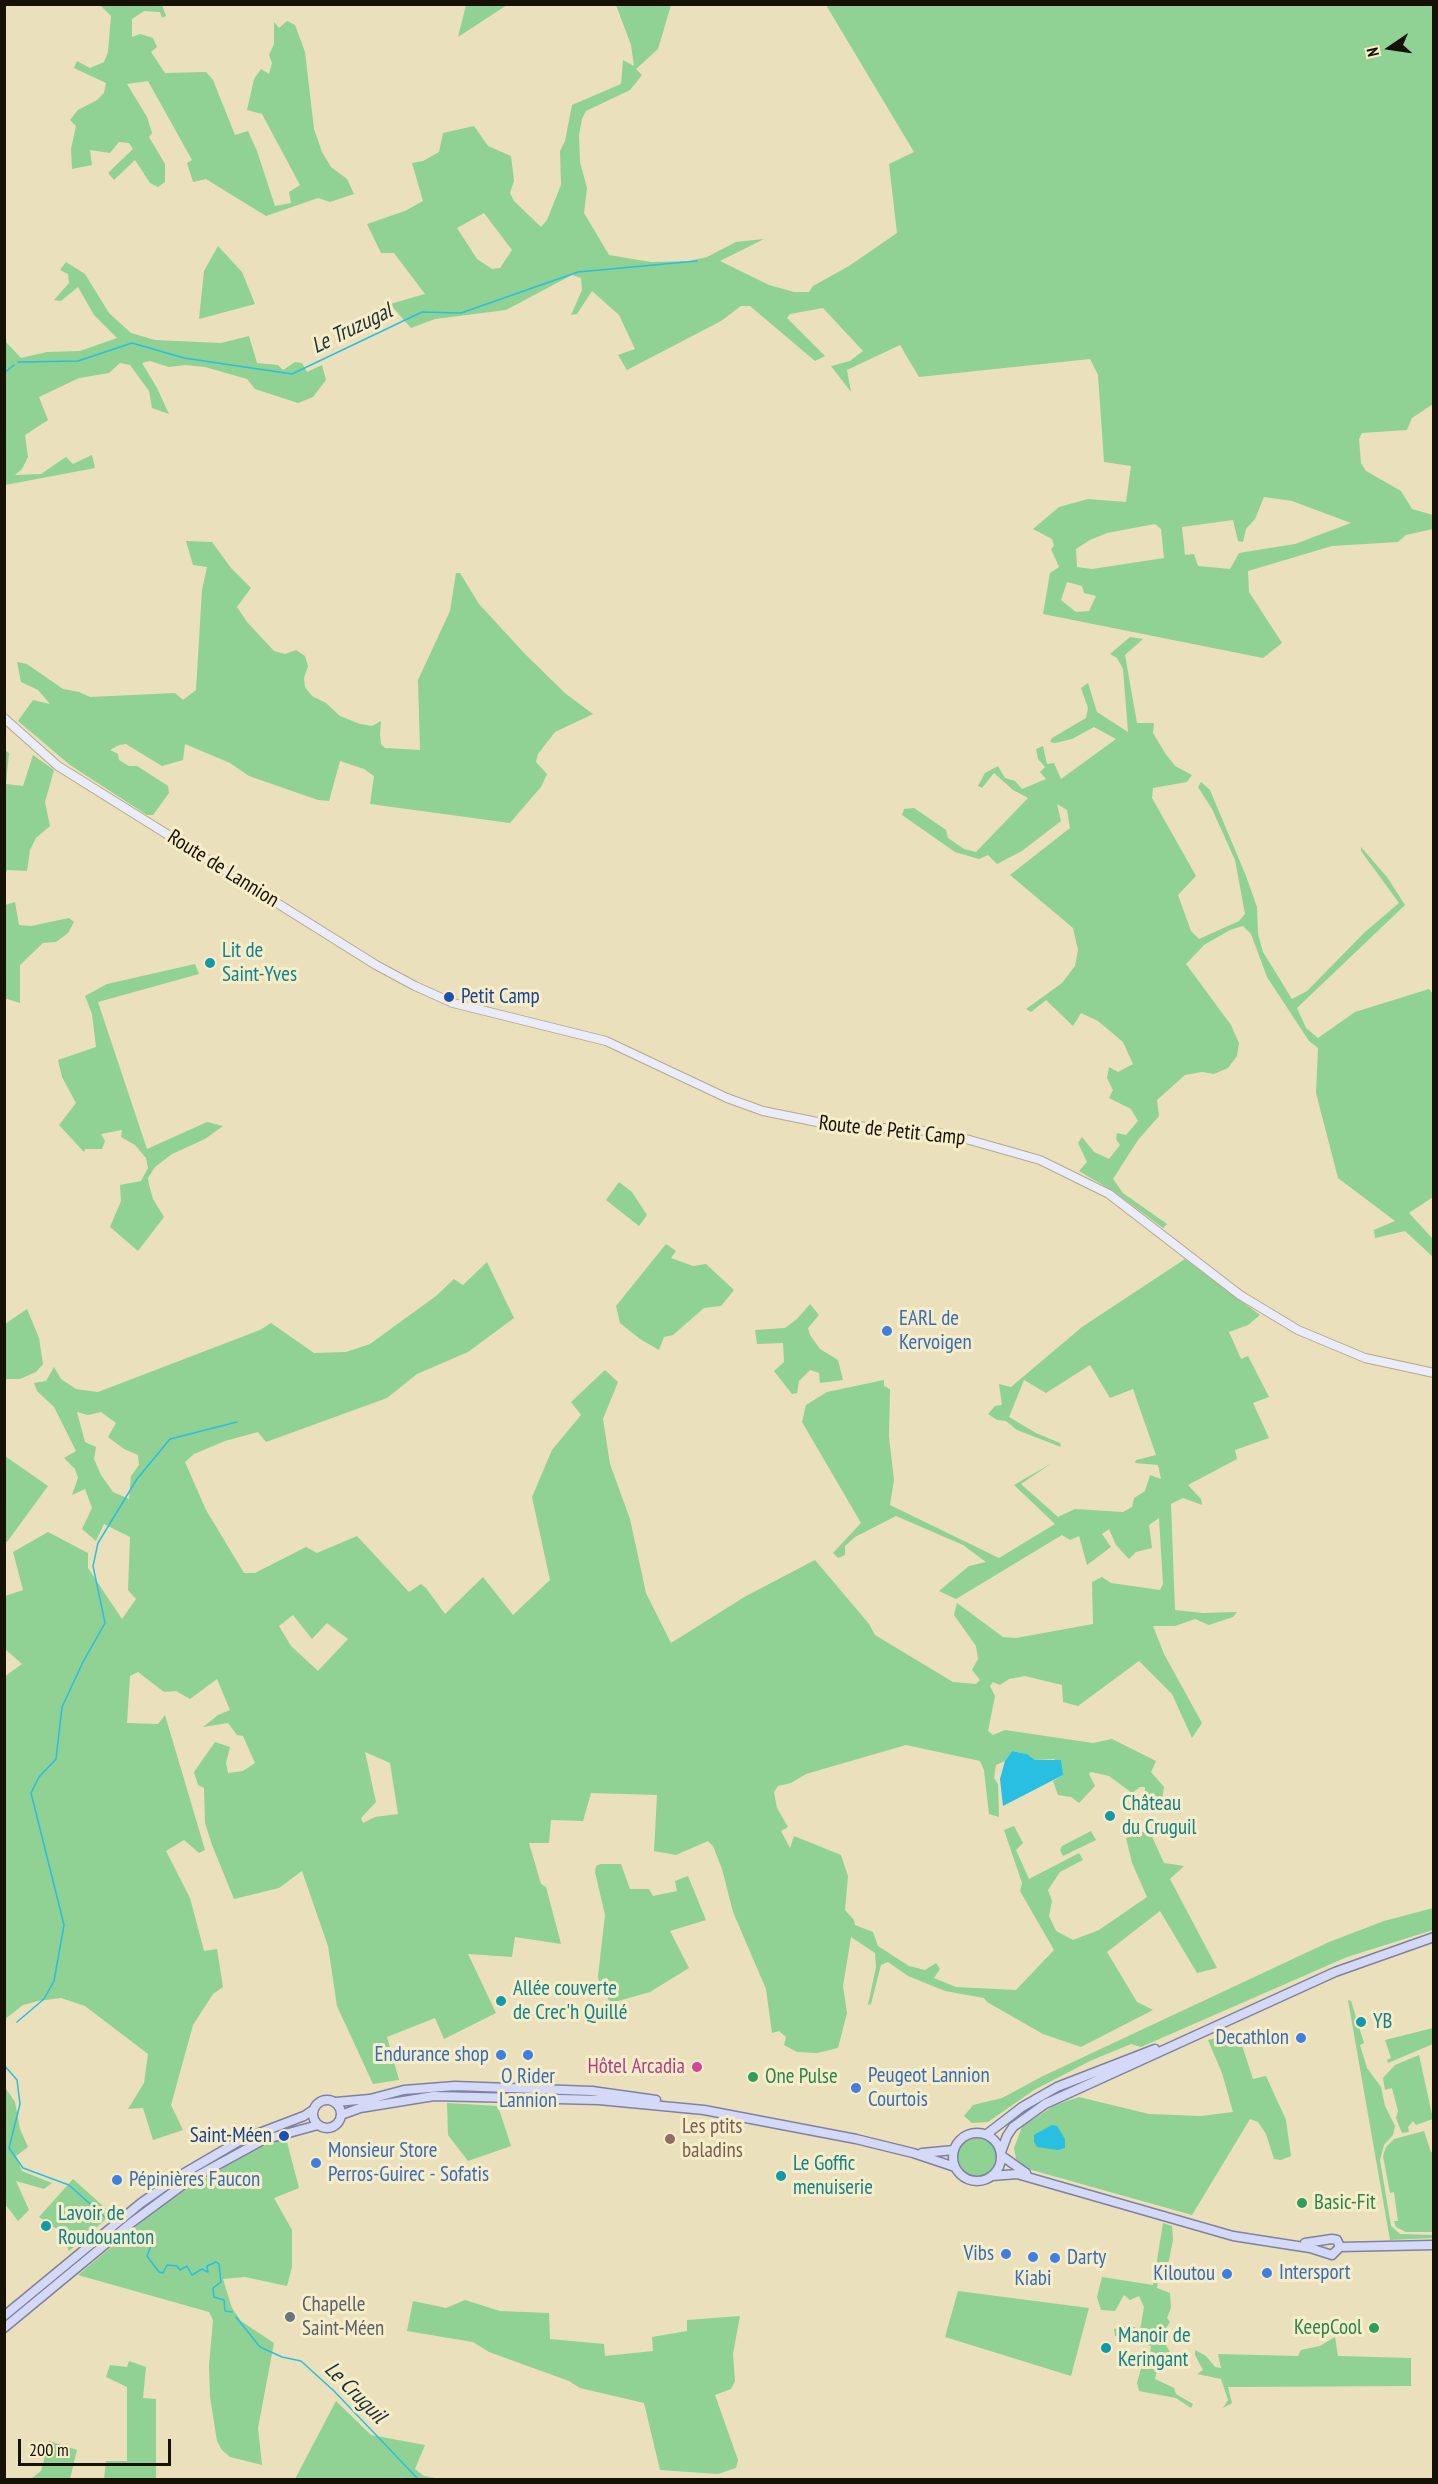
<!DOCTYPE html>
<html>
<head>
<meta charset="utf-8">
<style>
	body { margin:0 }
	#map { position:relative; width:1438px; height:2484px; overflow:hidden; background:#eae0bb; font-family:"PT Sans Narrow",sans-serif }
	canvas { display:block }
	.frame { position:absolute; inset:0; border:6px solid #151205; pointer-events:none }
	.north { position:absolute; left:1360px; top:18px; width:60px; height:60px; -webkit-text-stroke:4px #f7edc8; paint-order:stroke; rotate:257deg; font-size:16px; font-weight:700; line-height:24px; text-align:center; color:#151205 }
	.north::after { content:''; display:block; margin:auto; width:21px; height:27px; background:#151205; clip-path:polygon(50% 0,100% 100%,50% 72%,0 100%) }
	.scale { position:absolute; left:18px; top:2439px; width:153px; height:27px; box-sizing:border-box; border:3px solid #151205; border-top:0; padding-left:8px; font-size:18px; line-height:21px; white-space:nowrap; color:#151205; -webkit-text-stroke:4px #f7edc8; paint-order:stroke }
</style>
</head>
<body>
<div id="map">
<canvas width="1438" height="2484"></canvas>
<div class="frame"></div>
<div class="north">N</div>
<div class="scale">200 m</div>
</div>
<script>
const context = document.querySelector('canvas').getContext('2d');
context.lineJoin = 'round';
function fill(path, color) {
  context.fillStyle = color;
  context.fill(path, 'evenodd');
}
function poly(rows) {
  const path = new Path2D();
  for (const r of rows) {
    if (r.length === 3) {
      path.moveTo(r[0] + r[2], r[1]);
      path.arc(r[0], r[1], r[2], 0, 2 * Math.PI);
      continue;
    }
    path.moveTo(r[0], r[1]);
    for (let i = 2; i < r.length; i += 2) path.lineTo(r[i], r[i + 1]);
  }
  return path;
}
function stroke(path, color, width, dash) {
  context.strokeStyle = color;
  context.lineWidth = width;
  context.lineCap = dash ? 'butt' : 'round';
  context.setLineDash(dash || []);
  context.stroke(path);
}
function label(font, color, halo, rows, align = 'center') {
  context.font = font + ' "PT Sans Narrow",sans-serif';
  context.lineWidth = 6;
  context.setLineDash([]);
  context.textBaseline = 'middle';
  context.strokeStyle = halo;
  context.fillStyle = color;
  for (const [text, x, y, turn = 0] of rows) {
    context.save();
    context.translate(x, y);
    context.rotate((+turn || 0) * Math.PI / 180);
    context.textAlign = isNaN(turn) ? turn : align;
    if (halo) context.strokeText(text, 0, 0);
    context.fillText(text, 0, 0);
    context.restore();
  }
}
fill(poly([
	[100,5,162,5,166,16,162,18,160,12,144,11,132,19,132,37,140,34,153,38,157,47,151,52,165,73,206,72,213,80,235,135,248,131,257,151,275,206,291,203,289,192,300,185,262,114,247,110,254,79,261,69,269,74,272,63,269,55,274,44,274,22,279,28,287,21,295,25,305,52,314,129,322,152,331,167,347,179,354,194,330,202,318,198,266,216,206,179,193,182,187,163,192,160,148,81,127,84,147,117,152,133,149,137,165,164,165,182,158,187,150,183,135,160,114,180,108,173,133,149,129,143,119,142,110,153,90,150,92,165,72,169,71,149,76,126,70,120,78,110,97,100,104,93,106,83,74,68,77,61,90,68,104,62,108,52,111,16],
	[466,5,466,4,507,5,458,37],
	[616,5,671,5,658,49,636,69,642,75,630,90,586,111,582,119,579,135,580,162,587,188,584,213,609,255,651,262,689,261,707,257,736,242,764,239,720,261,769,285,794,292,809,292,813,286,849,266,897,233,889,164,914,152,826,5,1433,5,1433,404,1412,418,1407,430,1362,433,1359,439,1361,463,1366,471,1401,491,1412,509,1433,515,1433,529,1406,535,1398,542,1332,546,1248,571,1249,592,1282,643,1263,658,1043,614,1050,573,1059,567,1051,549,1054,546,1052,539,1033,529,1059,507,1088,499,1126,502,1131,466,1104,462,1098,375,1090,359,919,377,900,345,847,370,851,392,831,366,850,361,863,351,823,308,790,314,787,318,825,356,815,361,750,306,741,306,721,321,627,370,618,355,635,349,619,315,592,291,577,314,571,315,582,290,581,278,572,275,506,310,435,319,411,328,390,304,425,294,394,253,381,253,367,224,405,211,423,201,412,163,423,161,439,152,443,133,474,126,488,146,511,156,514,181,510,193,514,201,541,227,547,220,561,185,560,151,565,141,572,105,621,84,623,60,634,66,631,45],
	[484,213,512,250,500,268,492,269,477,259,457,228],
	[1264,497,1292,501,1351,523,1295,544,1239,553,1230,569,1198,566,1194,554,1185,555,1182,527,1233,520,1238,541,1243,542,1246,529,1255,519],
	[1155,524,1161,529,1164,558,1092,569,1077,567,1076,549,1090,540,1107,533],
	[1067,582,1082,586,1084,593,1096,596,1089,611,1076,612,1061,600],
	[218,246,242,272,255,304,199,319,204,271],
	[66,262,85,274,109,313,131,333,155,340,221,343,249,336,257,363,278,365,283,370,295,362,302,363,307,372,322,365,326,380,313,397,298,403,255,389,247,379,205,367,185,365,169,367,150,361,142,363,157,388,169,414,152,408,149,391,130,365,120,363,109,373,79,378,39,397,48,420,25,435,28,457,22,469,15,475,41,474,66,457,73,464,92,455,95,468,5,485,5,341,21,358,47,352,80,351,117,338,94,315,78,287,61,301,54,300,69,283,68,274,60,270],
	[186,541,212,542,231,568,251,588,237,607,247,622,274,651,285,654,296,650,305,656,308,666,304,678,305,687,312,696,326,703,340,716,360,724,372,726,381,721,380,734,381,744,385,748,420,750,418,680,450,611,456,573,460,573,479,604,525,654,566,694,593,714,555,732,538,754,536,762,547,774,541,787,510,823,370,804,374,776,364,769,340,761,329,801,318,800,249,776,230,763,185,744,183,760,162,766,126,744,119,745,110,750,118,754,119,760,129,766,137,766,168,786,169,793,153,815,147,815,70,765,18,721,33,700,50,704,38,690,21,682,17,662,27,664,63,689,79,692,90,697,175,693,183,700,196,690,202,590,207,567,193,565],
	[1130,637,1143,639,1125,655,1137,723,1154,723,1153,733,1165,753,1175,766,1192,775,1187,782,1153,788,1152,798,1196,876,1178,895,1191,931,1199,939,1239,921,1245,914,1235,860,1212,809,1198,787,1201,782,1210,790,1246,876,1257,907,1258,934,1263,952,1292,999,1307,991,1365,932,1399,903,1361,851,1361,847,1387,877,1405,905,1297,1008,1306,1028,1318,1038,1355,1012,1429,989,1433,994,1433,1197,1409,1213,1433,1239,1433,1257,1405,1231,1375,1238,1374,1230,1395,1221,1338,1178,1316,1093,1318,1048,1309,1041,1267,977,1251,934,1243,926,1230,930,1204,945,1186,964,1231,1025,1239,1043,1237,1056,1228,1068,1214,1074,1202,1072,1185,1075,1157,1100,1159,1116,1138,1140,1113,1179,1123,1193,1167,1224,1163,1228,1113,1191,1079,1171,1087,1162,1078,1143,1082,1137,1094,1152,1109,1159,1120,1145,1116,1139,1117,1133,1126,1135,1138,1121,1131,1109,1109,1098,1113,1090,1107,1078,1109,1067,1118,1072,1133,1064,1123,1042,1098,1021,1081,1013,1073,1026,1046,1000,1031,1012,1026,1009,1062,983,1075,966,1078,950,1073,928,1010,875,1070,828,1067,810,1057,804,1061,821,1022,851,997,864,988,855,979,859,955,852,902,815,904,809,914,808,946,830,948,838,964,849,976,852,1028,798,1013,790,994,773,982,788,978,786,985,773,998,766,1005,778,1015,781,1022,789,1046,779,1040,772,1045,767,1038,759,1036,749,1043,746,1047,764,1054,763,1061,779,1116,739,1094,727,1072,739,1055,743,1050,742,1052,738,1086,718,1088,708,1081,688,1088,683,1097,712,1128,732,1123,669,1117,658,1110,654],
	[5,750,9,753,6,784,23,786,33,755,54,770,45,802,50,826,36,838,30,850,27,871,7,870,5,874],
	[15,902,19,925,31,926,69,918,74,922,68,933,56,942,43,943,20,965,20,1003,4,998,5,905],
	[195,964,199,974,98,1002,147,1149,207,1122,223,1126,205,1139,172,1154,155,1167,148,1178,149,1185,153,1199,164,1217,138,1251,110,1227,121,1201,120,1185,141,1181,148,1168,146,1158,135,1145,121,1137,122,1130,101,1134,105,1141,102,1149,85,1149,84,1152,59,1125,76,1103,62,1077,58,1060,96,1047,92,1014,85,996,107,984],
	[619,1182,632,1192,647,1215,639,1226,606,1200],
	[666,1244,676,1251,671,1258,693,1266,706,1264,734,1290,721,1306,704,1308,673,1335,664,1337,659,1350,640,1339,620,1323,616,1306],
	[1185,1259,1260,1315,1248,1325,1229,1332,1241,1359,1248,1356,1269,1397,1253,1403,1269,1438,1235,1450,1237,1459,1188,1485,1201,1499,1202,1505,1183,1498,1171,1504,1175,1610,1203,1613,1237,1612,1233,1617,1209,1625,1195,1619,1175,1626,1153,1626,1164,1654,1202,1723,1192,1738,1172,1694,1139,1661,1078,1706,1063,1702,1062,1685,1025,1676,1009,1679,1000,1685,993,1682,990,1686,995,1696,988,1731,993,1735,1005,1730,1093,1743,1112,1739,1156,1761,1151,1772,1164,1787,1161,1808,1138,1804,1137,1800,1145,1791,1145,1787,1140,1787,1132,1793,1109,1776,1091,1772,1089,1774,1095,1786,1079,1803,1071,1797,1058,1795,1053,1781,1063,1775,1054,1759,1035,1760,1027,1754,1012,1751,1005,1761,996,1765,994,1778,998,1784,999,1817,989,1814,984,1770,980,1761,906,1745,806,1774,791,1783,778,1786,774,1792,777,1808,788,1827,781,1831,790,1848,794,1836,841,1855,848,1876,845,1910,854,1920,855,1925,873,1932,878,1946,909,1966,925,1970,936,1963,940,1969,934,1978,956,1987,1016,1990,1054,1950,1020,1891,1022,1883,1004,1830,1014,1826,1023,1843,1016,1850,1029,1879,1079,1853,1083,1860,1060,1872,1048,1890,1052,1901,1049,1916,1056,1931,1073,1940,1099,1930,1147,1897,1132,1863,1126,1838,1149,1830,1164,1863,1184,1866,1170,1879,1217,1968,1197,1973,1160,1911,1107,1952,1137,2002,1153,2010,1081,2047,1043,2034,987,2002,984,1998,945,1991,908,1976,888,1962,881,1965,871,2004,868,2005,876,1967,875,1953,851,1937,843,1986,847,2013,838,2048,817,2053,797,2052,784,2045,786,2037,779,2031,772,2033,766,1989,733,1912,722,1869,713,1846,708,1841,676,1855,654,1851,657,1795,591,1793,583,1821,551,1820,549,1843,529,1843,541,1884,546,1887,561,1944,515,1937,512,1957,468,1954,496,2013,444,2039,435,2018,387,2037,399,2080,373,2084,337,2006,328,1946,302,1871,279,1888,234,1899,212,1845,205,1823,204,1788,198,1785,194,1772,215,1742,230,1747,226,1763,228,1773,243,1771,255,1763,243,1736,237,1735,228,1723,203,1727,218,1715,230,1710,217,1679,190,1699,176,1691,164,1692,138,1672,130,1676,127,1723,158,1724,165,1715,205,1850,199,1853,184,1840,166,1851,190,1898,204,1951,217,1949,223,1987,213,1994,193,2025,171,2105,183,2130,153,2140,143,2108,128,2109,144,2083,148,2054,85,2006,61,1998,38,2001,23,2005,5,2019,4,1677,22,1664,5,1649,5,1596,23,1590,13,1552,48,1532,88,1553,88,1568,122,1619,136,1599,128,1590,130,1537,104,1524,96,1541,82,1529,92,1508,85,1489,72,1495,78,1478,75,1469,64,1458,76,1451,54,1407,37,1391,34,1383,46,1381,54,1367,61,1379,76,1389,98,1392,260,1330,271,1323,314,1353,346,1352,370,1344,436,1296,454,1279,463,1285,487,1262,514,1318,468,1352,417,1374,387,1398,266,1442,258,1432,225,1441,194,1454,185,1462,206,1510,244,1573,255,1573,306,1547,317,1553,357,1536,409,1592,421,1584,426,1588,445,1614,483,1577,513,1615,550,1580,532,1497,552,1450,581,1415,571,1402,605,1370,618,1382,603,1419,610,1464,630,1519,646,1593,671,1643,746,1596,815,1560,869,1624,875,1635,953,1682,976,1684,980,1680,972,1670,978,1659,976,1646,954,1615,957,1603,1003,1637,1016,1638,1093,1624,1092,1582,1102,1577,1111,1583,1160,1590,1163,1584,1159,1518,1149,1525,1152,1548,1136,1552,1129,1559,1116,1545,1109,1529,1102,1534,1111,1547,1087,1565,1079,1536,1070,1540,1062,1535,956,1599,939,1591,969,1566,986,1562,963,1545,896,1516,855,1537,845,1546,845,1555,838,1558,833,1553,861,1523,802,1422,806,1405,827,1392,884,1380,884,1386,890,1389,889,1437,894,1480,890,1505,999,1558,1055,1524,1014,1485,1052,1463,1021,1484,1058,1517,1075,1509,1123,1512,1132,1507,1134,1498,1145,1491,1150,1475,1161,1479,1158,1465,1135,1463,1136,1460,1156,1455,1133,1389,1110,1398,1090,1365,1046,1393,1024,1380,1009,1417,1036,1433,1060,1443,1061,1447,1017,1430,1006,1421,997,1420,988,1414,995,1406,1002,1405,999,1384,1011,1387,1082,1327],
	[77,1412,88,1415,101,1412,116,1423,108,1437,124,1449,138,1455,139,1465,131,1476,129,1499,113,1492,101,1475,94,1459,96,1447,85,1442],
	[293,1615,312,1639,327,1623,348,1639,318,1671,291,1646,279,1626],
	[365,1752,390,1763,398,1814,375,1817,363,1823,361,1818,376,1802],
	[810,1304,819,1315,808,1328,810,1335,820,1349,838,1360,843,1380,820,1383,819,1373,810,1370,799,1381,797,1393,792,1394,774,1371,784,1362,783,1343,757,1344,755,1330,785,1328,797,1319],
	[27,1309,39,1338,43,1364,36,1372,20,1379,5,1379,5,1324],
	[5,1456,48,1486,7,1542,4,1541],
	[1091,1831,1096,1840,1063,1856,1060,1850,1062,1846],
	[601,1864,621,1864,630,1889,649,1889,653,1896,677,1891,675,1881,688,1876,706,1920,670,1931,689,1968,650,1992,611,2003,600,1988,598,1976,605,1915,595,1872,596,1866],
	[1433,1908,1433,1930,1347,1957,1141,2047,1131,2044,1090,2061,1034,2090,988,2122,972,2123,964,2116,973,2105,1002,2098,1043,2076,1329,1942,1384,1921],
	[1348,2000,1351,2001,1364,2043,1360,2045,1367,2068,1381,2087,1385,2106,1395,2126,1393,2135,1384,2145,1380,2160,1391,2226,1400,2234,1433,2235,1433,2238,1390,2240],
	[1433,2028,1433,2044,1388,2063,1387,2060,1391,2058,1385,2040],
	[1238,2033,1253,2079,1266,2076,1286,2120,1291,2156,1281,2160,1274,2159,1266,2134,1258,2122,1250,2119,1192,2215,1028,2169,1016,2159,1014,2148,1022,2127,1055,2105,1079,2097,1149,2114,1201,2116,1233,2112,1222,2073,1208,2040],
	[1419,2055,1433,2119,1416,2125,1413,2121,1408,2127,1409,2132,1402,2133,1396,2118,1398,2111,1392,2088,1385,2090,1383,2078,1395,2065],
	[4,2086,15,2102,20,2129,28,2147,16,2156,22,2171,52,2183,44,2189,16,2181,29,2210,18,2221,5,2204],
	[447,2103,498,2106,511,2146,468,2161,448,2135],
	[1424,2131,1431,2152,1433,2152,1433,2232,1406,2232,1396,2227,1394,2221,1398,2221,1394,2192,1390,2193,1383,2156,1386,2147,1394,2139],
	[978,2156,20],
	[286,2138,299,2188,274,2198,292,2230,292,2267,287,2286,245,2277,223,2279,232,2308,241,2321,274,2343,258,2428,262,2465,230,2457,222,2450,217,2441,210,2397,209,2366,213,2320,209,2312,78,2275,135,2227,181,2193,250,2151],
	[73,2179,112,2214,69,2251,61,2232,39,2217],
	[1163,2223,1172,2226,1173,2240,1166,2275,1158,2281,1157,2288,1170,2293,1171,2308,1167,2318,1170,2322,1164,2331,1159,2333,1170,2352,1160,2358,1155,2379,1174,2388,1176,2394,1193,2404,1191,2408,1176,2398,1139,2391,1137,2383,1142,2365,1150,2355,1151,2346,1133,2342,1127,2336,1115,2336,1114,2329,1130,2325,1140,2330,1144,2307,1139,2296,1130,2300,1124,2295,1115,2311,1101,2310,1097,2297,1102,2277,1153,2285],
	[958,2291,1089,2308,1071,2376,945,2337],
	[465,2300,500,2311,549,2313,550,2339,604,2344,605,2356,653,2351,652,2337,687,2331,687,2320,740,2316,733,2354,735,2381,731,2389,715,2395,738,2460,736,2468,718,2474,660,2470,644,2403,580,2388,569,2381,489,2352,473,2342,407,2331,413,2301,446,2308],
	[1335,2337,1338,2356,1411,2358,1411,2386,1228,2387,1232,2403,1223,2408,1228,2400,1221,2379,1197,2374,1203,2370,1195,2355,1195,2350,1206,2356,1215,2367,1221,2368,1218,2354,1298,2356,1301,2350,1320,2346],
	[129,2361,146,2367,143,2398,156,2399,156,2479,104,2479,106,2461,127,2461,127,2387,106,2377,110,2365,127,2367],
	[336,2401,371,2435,425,2445,415,2469,424,2476,440,2479,295,2479],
	[49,2441,77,2450,70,2479,31,2479,41,2471]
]), '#90d194');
fill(poly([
	[1012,1751,1027,1754,1035,1760,1061,1760,1063,1775,1003,1806,1000,1779,1005,1761],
	[1052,2125,1057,2126,1065,2139,1065,2148,1058,2150,1037,2147,1034,2142,1034,2135]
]), '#28bfe2');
stroke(poly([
	[18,362,78,361,132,343,184,358,292,374,422,312,461,313,578,272,697,261],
	[4,373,14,365],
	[17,2022,44,1999,54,1981,64,1925,31,1793,39,1777,56,1759,62,1707,83,1662,105,1623,93,1566,98,1543,137,1479,170,1439,237,1422],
	[4,2065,17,2080,20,2104,9,2148,23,2168,69,2185,108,2220],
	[125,2237,141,2240,151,2246,147,2256,159,2272,163,2273,167,2265,177,2266,180,2270,187,2266,192,2275,202,2269,208,2272,207,2266,216,2262,219,2264,221,2282,213,2288,214,2297,224,2300,225,2311,232,2312],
	[236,2317,260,2347,282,2357,301,2361,334,2391,419,2480]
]), '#28bfe2', 1.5);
const secondary = poly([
	[4,718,58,766,376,965,415,986,453,1003,606,1041,727,1098,763,1111,827,1124,927,1131,959,1137,1040,1160,1109,1194,1240,1295,1298,1330,1365,1358,1434,1373]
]);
const primary = poly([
	[327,2114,14],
	[336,2102,370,2099,404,2090,455,2086,592,2091,656,2100],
	[341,2115,360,2108,434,2096,599,2100,704,2110,856,2139,913,2153,955,2167],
	[977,2157,24],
	[987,2134,1022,2107,1057,2087,1155,2049],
	[1001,2152,1007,2136,1013,2127,1045,2104,1335,1972,1434,1937],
	[922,2153,954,2150],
	[1002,2156,1026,2173],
	[992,2176,1017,2174,1233,2236,1310,2248,1332,2255,1340,2247],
	[1305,2243,1332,2239,1337,2240,1340,2247],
	[1340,2247,1434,2245],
	[4,2316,141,2203,181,2175,241,2140,304,2116,313,2110],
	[4,2328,131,2223,188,2181,263,2140,318,2125]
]);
stroke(secondary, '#b4aa87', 10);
stroke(primary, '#7f829e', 11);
stroke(secondary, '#eaecfb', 8);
stroke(primary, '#d4d9f7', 8);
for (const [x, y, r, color] of [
	[210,963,6,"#0f9aa8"],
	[449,997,6,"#1a4fb4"],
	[887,1331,6,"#3f7fe0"],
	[1110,1816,6,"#0f9aa8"],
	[501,2001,6,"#0f9aa8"],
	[1361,2022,6,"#0f9aa8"],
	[1301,2038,6,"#3f7fe0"],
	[501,2055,6,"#3f7fe0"],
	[528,2055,6,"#3f7fe0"],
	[697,2067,6,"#d1479c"],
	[753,2077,6,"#2e9e5b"],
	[856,2088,6,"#3f7fe0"],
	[284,2136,6,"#1a4fb4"],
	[670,2139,6,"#8d6e63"],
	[316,2163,6,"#3f7fe0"],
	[781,2176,6,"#0f9aa8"],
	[117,2180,6,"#3f7fe0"],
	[1302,2203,6,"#2e9e5b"],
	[46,2226,6,"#0f9aa8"],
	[1006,2254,6,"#3f7fe0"],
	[1033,2257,6,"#3f7fe0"],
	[1055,2258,6,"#3f7fe0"],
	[1267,2273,6,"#3f7fe0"],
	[1227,2274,6,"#3f7fe0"],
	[290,2317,6,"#6b7280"],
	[1374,2328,6,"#2e9e5b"],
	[1106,2348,6,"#0f9aa8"]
]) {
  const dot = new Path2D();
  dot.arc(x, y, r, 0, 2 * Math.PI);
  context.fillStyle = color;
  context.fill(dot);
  stroke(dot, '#f7edc8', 2);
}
label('21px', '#151205', '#f7edc8', [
	["Route de Lannion",223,869,32],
	["Route de Petit Camp",892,1131,6]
]);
label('21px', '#0d838f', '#f7edc8', [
	["Lit de",222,951],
	["Saint-Yves",222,975],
	["Château",1122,1804],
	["du Cruguil",1122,1828],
	["Allée couverte",513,1989],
	["de Crec'h Quillé",513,2013],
	["YB",1373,2022],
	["Le Goffic",793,2164],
	["menuiserie",793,2188],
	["Lavoir de",58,2214],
	["Roudouanton",58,2238],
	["Manoir de",1118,2336],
	["Keringant",1118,2360]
], 'left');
label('21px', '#164399', '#f7edc8', [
	["Petit Camp",461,997],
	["Saint-Méen",272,2136,"right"]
], 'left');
label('21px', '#366cbe', '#f7edc8', [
	["EARL de",899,1319],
	["Kervoigen",899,1343],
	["Decathlon",1289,2038,"right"],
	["Endurance shop",489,2055,"right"],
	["Peugeot Lannion",868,2076],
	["Courtois",868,2100],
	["O Rider",528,2077,"center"],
	["Lannion",528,2101,"center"],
	["Monsieur Store",328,2151],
	["Perros-Guirec - Sofatis",328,2175],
	["Pépinières Faucon",129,2180],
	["Vibs",994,2254,"right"],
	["Darty",1067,2258],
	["Intersport",1279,2273],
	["Kiloutou",1215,2274,"right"],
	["Kiabi",1033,2279,"center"]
], 'left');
label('21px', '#b23c85', '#f7edc8', [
	["Hôtel Arcadia",685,2067]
], 'right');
label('21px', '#27864d', '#f7edc8', [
	["One Pulse",765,2077],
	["Basic-Fit",1314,2203],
	["KeepCool",1362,2328,"right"]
], 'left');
label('21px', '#785e54', '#f7edc8', [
	["Les ptits",682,2127],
	["baladins",682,2151]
], 'left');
label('21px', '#5b616d', '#f7edc8', [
	["Chapelle",302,2305],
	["Saint-Méen",302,2329]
], 'left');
label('italic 22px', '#1a3138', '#f7edc8', [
	["Le Truzugal",352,329,-26],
	["Le Cruguil",355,2393,45]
]);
</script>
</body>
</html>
